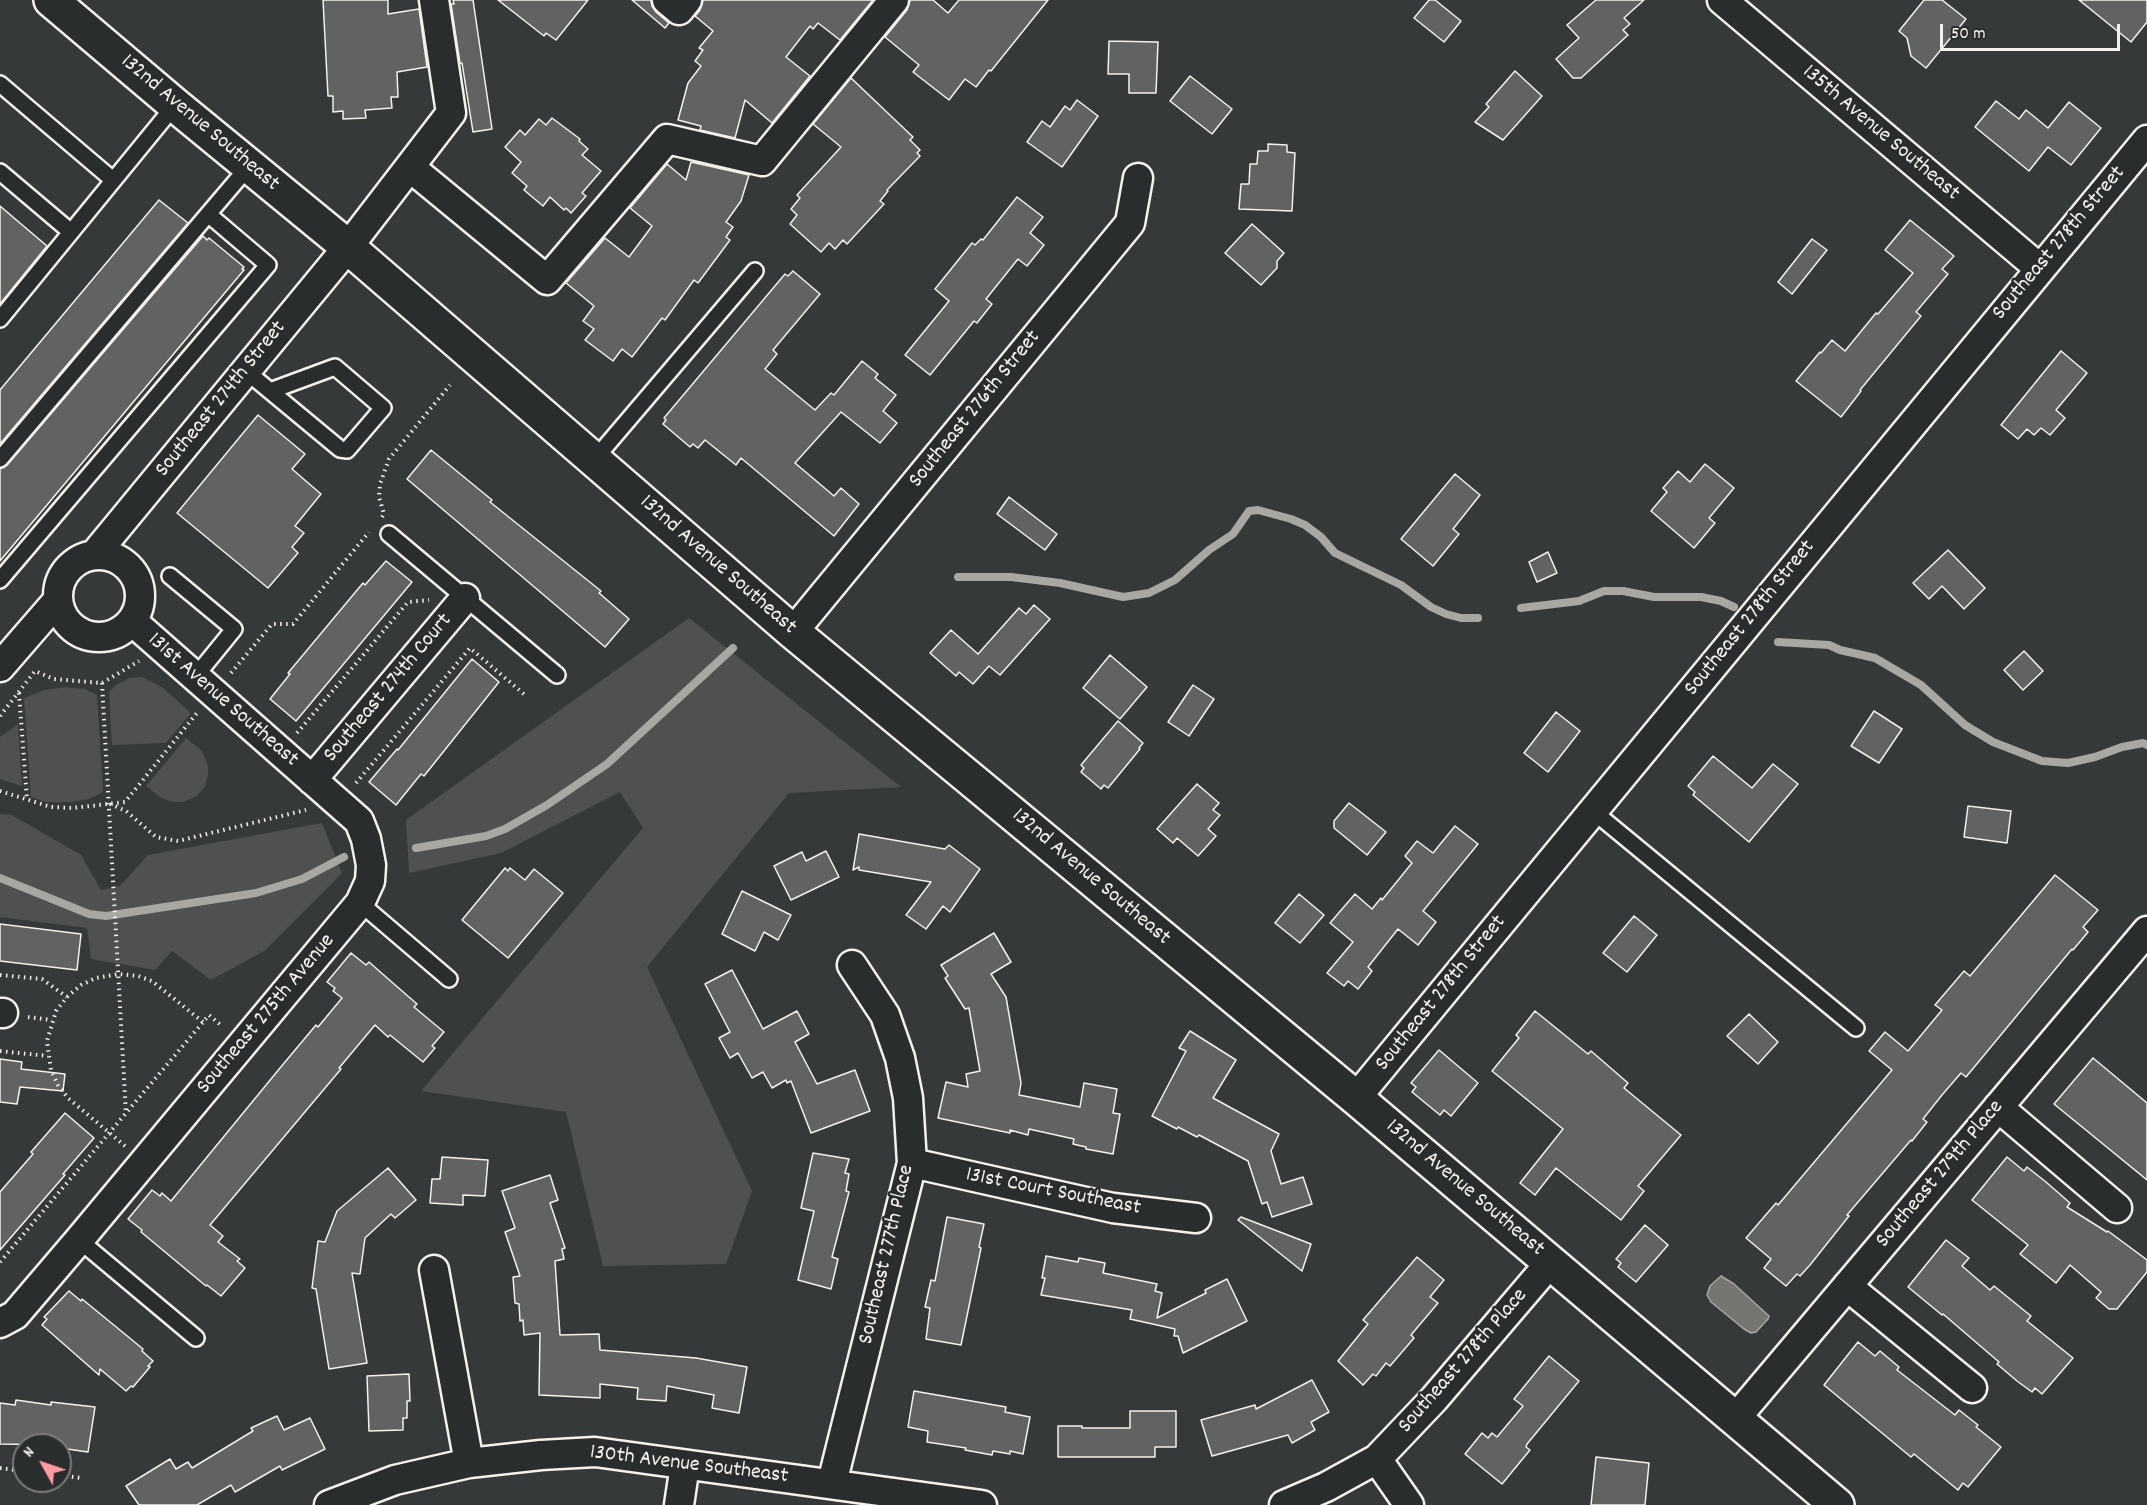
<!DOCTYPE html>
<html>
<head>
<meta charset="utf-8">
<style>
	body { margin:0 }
	#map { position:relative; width:2147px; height:1505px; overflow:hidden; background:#363939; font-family:Dekko,sans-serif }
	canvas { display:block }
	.north { position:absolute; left:12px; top:1433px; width:60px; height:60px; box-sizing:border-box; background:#2a2d2e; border:2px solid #7b7b78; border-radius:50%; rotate:310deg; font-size:16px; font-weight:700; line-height:24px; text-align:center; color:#f4f1e8 }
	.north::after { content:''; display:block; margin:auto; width:21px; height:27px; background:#ff9aa2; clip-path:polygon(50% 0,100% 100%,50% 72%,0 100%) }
	.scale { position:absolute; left:1940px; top:24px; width:180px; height:27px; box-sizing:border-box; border:3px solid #f4f1e8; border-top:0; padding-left:8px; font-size:18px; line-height:21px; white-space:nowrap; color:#f4f1e8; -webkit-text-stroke:4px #2a2d2e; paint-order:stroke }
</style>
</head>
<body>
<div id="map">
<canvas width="2147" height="1505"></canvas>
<div class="north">N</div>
<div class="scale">50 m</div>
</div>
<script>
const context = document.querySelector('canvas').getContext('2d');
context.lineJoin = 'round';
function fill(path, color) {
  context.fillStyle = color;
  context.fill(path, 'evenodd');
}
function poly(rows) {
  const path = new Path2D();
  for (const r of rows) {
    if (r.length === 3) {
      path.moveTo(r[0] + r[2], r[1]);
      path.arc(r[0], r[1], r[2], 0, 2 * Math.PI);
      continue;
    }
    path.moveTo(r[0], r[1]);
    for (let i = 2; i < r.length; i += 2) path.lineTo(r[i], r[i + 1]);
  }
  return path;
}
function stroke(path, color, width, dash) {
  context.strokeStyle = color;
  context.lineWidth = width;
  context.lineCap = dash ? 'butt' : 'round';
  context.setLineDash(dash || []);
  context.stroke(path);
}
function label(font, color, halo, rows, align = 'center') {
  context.font = font + ' Dekko,sans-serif';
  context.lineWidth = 5;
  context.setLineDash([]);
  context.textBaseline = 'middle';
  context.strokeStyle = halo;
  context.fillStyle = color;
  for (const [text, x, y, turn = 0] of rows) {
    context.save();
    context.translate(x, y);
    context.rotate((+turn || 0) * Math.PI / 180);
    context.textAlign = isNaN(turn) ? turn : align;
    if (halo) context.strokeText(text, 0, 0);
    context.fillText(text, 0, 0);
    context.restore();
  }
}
fill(poly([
	[689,618,901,787,789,793,647,967,752,1191,726,1264,603,1266,566,1112,421,1091,643,828,620,792,501,853,409,873,406,820],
	[142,677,163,688,191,713,166,743,112,745,109,692,116,685,129,678],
	[66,687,85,689,97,695,103,792,89,799,73,802,46,802,31,797,24,698,45,690],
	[18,724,22,786,0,779,0,737],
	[186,738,202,751,208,766,208,775,205,786,197,796,184,802,173,802,161,798,146,786],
	[0,814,12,815,81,855,101,890,120,886,148,855,322,823,342,873,264,951,211,980,172,951,155,970,91,959,87,928,0,917]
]), '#4e514f');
const water = poly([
	[1721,1276,1734,1284,1769,1316,1768,1319,1756,1332,1751,1333,1744,1329,1711,1302,1707,1295,1710,1286,1721,1276]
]);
fill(water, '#757572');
stroke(water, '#a8a7a1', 1.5);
stroke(poly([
	[958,577,1011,577,1060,583,1123,597,1149,593,1175,580,1209,550,1233,534,1249,511,1258,510,1291,519,1305,525,1321,537,1335,553,1401,585,1431,607,1446,614,1461,618,1478,618],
	[1521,608,1579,601,1604,591,1623,591,1654,597,1701,597,1721,601,1734,607],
	[1778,642,1829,645,1840,650,1875,658,1921,685,1965,725,1993,742,2042,761,2068,763,2095,757,2122,747,2143,743,2147,745],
	[416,848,486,836,505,829,547,805,607,764,733,648],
	[0,878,89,914,106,916,256,893,302,879,344,857]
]), '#a8a7a1', 8);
const building = poly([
	[323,0,388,0,388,14,419,9,427,67,397,72,398,97,391,97,392,108,365,110,366,118,343,119,343,111,333,112,333,96,328,96,323,0],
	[453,0,473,0,492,129,473,132,462,63,460,63,451,4,454,4,453,0],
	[498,0,588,0,556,40,546,33,544,36,498,0],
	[632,0,651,0,652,6,656,12,669,23,665,28,632,0],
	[703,0,873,0,840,40,818,23,813,29,810,26,786,57,810,76,772,123,745,100,735,138,700,130,701,126,678,120,688,83,701,66,695,61,703,50,699,48,713,31,695,16,700,10,703,0],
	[910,0,933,0,948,13,959,0,1048,0,991,71,989,70,976,87,965,79,949,100,913,72,919,65,885,37,907,10,910,0],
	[1429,0,1435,0,1461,21,1444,42,1414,18,1429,0],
	[1596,0,1644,0,1624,18,1630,24,1623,30,1628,35,1581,78,1573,78,1556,59,1579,38,1567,25,1596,0],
	[1924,0,1942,0,1966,19,1926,68,1911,56,1907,38,1899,31,1924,0],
	[2079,0,2147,0,2147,22,2131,42,2079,0],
	[1109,41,1158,42,1156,93,1129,93,1129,74,1108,74,1109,41],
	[1515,71,1542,96,1503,140,1475,122,1489,107,1486,104,1515,71],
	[1190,76,1232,109,1212,134,1170,101,1190,76],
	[851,78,913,137,910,140,920,150,917,153,920,156,887,190,888,191,880,201,884,204,847,244,843,240,835,249,829,243,821,252,790,224,797,215,791,209,800,198,797,195,841,147,813,124,851,78],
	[1077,100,1098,116,1062,167,1027,142,1042,121,1050,127,1065,106,1070,110,1077,100],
	[1996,101,2019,119,2026,110,2048,128,2069,102,2101,128,2071,165,2048,147,2029,171,1975,127,1996,101],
	[552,118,580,139,579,141,588,149,582,155,601,171,582,193,586,196,571,213,566,208,564,210,550,197,543,206,524,190,527,186,512,173,521,162,505,147,520,130,525,135,539,119,546,125,552,118],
	[1268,144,1287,145,1287,152,1295,153,1292,211,1239,209,1241,184,1249,184,1250,164,1257,164,1258,151,1268,151,1268,144],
	[691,162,749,175,741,201,726,222,733,227,726,237,730,240,698,283,694,280,665,320,662,318,632,357,622,349,613,361,585,340,594,329,583,321,594,306,566,283,605,238,629,257,652,226,630,208,667,164,686,180,691,162],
	[1017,197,1043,217,1030,233,1044,245,1027,266,1018,259,986,299,992,304,977,323,974,321,930,375,905,355,949,301,935,289,972,243,975,245,981,239,983,240,1017,197],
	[159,200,188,223,0,444,0,390,159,200],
	[0,206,47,246,0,304,0,206],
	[1910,220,1954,256,1942,269,1948,274,1916,312,1921,316,1860,390,1861,391,1841,417,1796,381,1820,352,1821,353,1832,340,1845,351,1876,313,1878,314,1913,273,1885,250,1910,220],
	[1252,224,1284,253,1277,261,1277,268,1261,285,1225,253,1252,224],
	[203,236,207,240,209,238,244,267,242,269,244,270,0,561,0,469,7,465,203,236],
	[1812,239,1827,250,1792,294,1778,282,1812,239],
	[793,271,820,294,773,350,777,354,765,369,815,410,831,393,834,395,862,361,878,374,875,378,896,395,883,411,897,423,880,443,841,412,795,463,834,496,841,488,859,504,834,536,741,458,736,465,705,440,698,448,693,444,690,447,663,424,666,420,664,418,785,274,788,276,793,271],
	[2061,351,2087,373,2056,410,2065,418,2050,435,2041,428,2034,435,2027,429,2018,439,2001,425,2061,351],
	[258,415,305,454,292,469,321,494,295,526,304,533,292,547,298,553,268,588,177,513,258,415],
	[431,450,492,500,490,502,601,591,599,593,629,619,605,647,407,479,431,450],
	[1705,464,1734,488,1709,518,1715,523,1694,548,1651,511,1667,492,1663,488,1678,471,1690,482,1705,464],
	[1455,474,1480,495,1453,529,1459,534,1433,566,1401,539,1455,474],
	[1009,497,1057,534,1045,550,997,514,1009,497],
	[1948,550,1985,588,1964,609,1942,586,1929,599,1913,583,1948,550],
	[1548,552,1557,573,1537,582,1529,562,1548,552],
	[386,561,412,582,296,721,270,699,290,674,288,673,363,583,365,585,386,561],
	[1034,605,1050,619,1000,675,989,666,973,684,959,672,956,676,930,653,951,630,978,654,1019,608,1026,614,1034,605],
	[2024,651,2043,671,2023,690,2004,670,2024,651],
	[1110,655,1147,687,1120,719,1083,688,1110,655],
	[472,659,499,682,424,776,421,774,396,805,369,782,397,749,398,750,472,659],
	[1193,685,1214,699,1189,736,1168,722,1193,685],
	[1874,711,1902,729,1879,763,1851,746,1874,711],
	[1556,712,1580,731,1548,772,1524,753,1556,712],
	[1118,721,1143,743,1139,748,1140,749,1108,788,1104,785,1101,789,1081,772,1084,768,1081,765,1118,721],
	[1713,756,1752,788,1773,764,1798,784,1749,842,1693,795,1695,792,1688,786,1713,756],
	[1197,784,1219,803,1213,810,1220,815,1208,829,1216,836,1198,856,1177,838,1173,843,1157,829,1197,784],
	[1349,803,1386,832,1367,855,1334,828,1334,821,1349,803],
	[1968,806,2011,811,2007,843,1964,837,1968,806],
	[1455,826,1478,844,1423,911,1436,922,1418,945,1398,929,1368,967,1372,971,1358,989,1348,981,1344,986,1327,973,1353,942,1330,923,1355,894,1372,909,1381,898,1382,900,1412,863,1405,856,1417,841,1433,853,1455,826],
	[859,834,945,849,949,845,980,869,950,912,943,906,926,929,906,915,931,882,859,870,859,867,853,870,859,834],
	[826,851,839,877,791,900,774,866,802,852,806,861,826,851],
	[505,868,508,871,510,868,525,880,534,869,563,893,508,958,462,920,505,868],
	[2055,875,2098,910,2083,927,2088,932,2073,950,2072,949,1966,1077,1961,1073,1942,1095,1923,1119,1927,1122,1912,1141,1911,1140,1847,1215,1849,1216,1810,1265,1800,1276,1797,1274,1786,1286,1764,1268,1771,1259,1746,1238,1776,1203,1778,1205,1892,1070,1869,1051,1885,1032,1908,1051,1942,1010,1935,1005,1964,971,1970,976,2055,875],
	[742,891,791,915,778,940,764,932,755,951,722,934,742,891],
	[1299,894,1324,915,1300,943,1275,923,1299,894],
	[1634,916,1657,935,1627,972,1603,953,1634,916],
	[0,924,81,934,77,970,0,961,0,924],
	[994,933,1011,962,991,974,1006,997,1021,1083,1019,1095,1080,1107,1084,1083,1117,1089,1113,1113,1120,1114,1113,1154,1086,1149,1086,1147,1073,1144,1074,1139,1029,1129,1028,1135,1010,1130,1010,1133,938,1118,946,1082,968,1087,966,1074,980,1071,969,1008,965,1009,945,978,948,976,941,965,994,933],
	[351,953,366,965,369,962,386,977,417,1004,414,1007,444,1032,432,1046,435,1048,423,1062,390,1035,388,1037,375,1025,339,1068,341,1069,210,1225,223,1236,218,1242,240,1259,237,1261,245,1268,221,1296,207,1285,206,1286,141,1232,142,1230,128,1219,152,1190,160,1196,162,1193,171,1201,280,1068,316,1025,318,1027,342,998,333,991,335,988,327,982,351,953],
	[732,970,763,1029,797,1011,809,1034,795,1042,817,1084,855,1070,870,1111,811,1133,791,1081,787,1083,786,1080,772,1088,763,1072,752,1078,738,1053,730,1058,719,1038,730,1032,705,984,732,970],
	[1535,1011,1588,1054,1591,1051,1628,1083,1624,1088,1681,1135,1638,1186,1644,1191,1621,1220,1556,1168,1535,1195,1520,1183,1563,1129,1492,1071,1519,1038,1516,1035,1535,1011],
	[1749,1014,1778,1042,1758,1064,1727,1036,1749,1014],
	[1190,1031,1236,1060,1213,1098,1279,1134,1271,1151,1281,1184,1303,1177,1312,1204,1272,1217,1267,1202,1262,1204,1248,1161,1199,1135,1197,1137,1178,1127,1177,1129,1152,1116,1186,1051,1179,1048,1190,1031],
	[1439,1050,1478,1083,1451,1116,1444,1110,1440,1115,1412,1092,1416,1087,1411,1083,1439,1050],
	[2093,1058,2147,1103,2147,1180,2054,1104,2093,1058],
	[0,1059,22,1062,21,1069,65,1074,63,1091,20,1087,17,1104,0,1102,0,1059],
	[65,1113,94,1138,63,1174,65,1175,0,1250,0,1192,33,1154,31,1152,65,1113],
	[813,1153,849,1159,845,1173,849,1174,846,1191,849,1192,832,1257,838,1259,831,1289,798,1280,814,1211,801,1208,813,1153],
	[442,1157,488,1160,485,1196,463,1195,463,1205,430,1203,432,1179,440,1179,442,1157],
	[2007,1157,2024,1171,2027,1167,2046,1182,2070,1203,2067,1207,2107,1232,2108,1231,2147,1260,2147,1272,2117,1309,2109,1309,2096,1298,2101,1292,2070,1265,2056,1283,2020,1254,2028,1245,1972,1200,2007,1157],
	[388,1168,416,1200,395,1218,391,1214,365,1238,360,1274,352,1273,367,1363,329,1369,316,1289,312,1288,318,1241,325,1242,337,1211,388,1168],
	[550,1175,558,1200,550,1203,565,1248,562,1249,564,1259,555,1261,560,1335,599,1334,600,1350,696,1358,747,1367,739,1413,712,1408,714,1395,667,1386,666,1401,637,1399,638,1388,600,1384,600,1398,539,1395,540,1333,524,1335,523,1320,520,1321,519,1304,515,1303,513,1277,520,1276,505,1232,515,1228,502,1191,550,1175],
	[947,1217,984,1224,979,1247,981,1248,961,1345,926,1339,930,1308,925,1307,931,1280,935,1281,947,1217],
	[1241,1217,1311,1244,1302,1271,1238,1220,1241,1217],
	[1645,1225,1668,1245,1636,1282,1618,1267,1621,1263,1616,1259,1645,1225],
	[1946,1240,1969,1258,1962,1266,1990,1290,1994,1286,2031,1316,2027,1321,2073,1358,2042,1394,2035,1388,2032,1392,2017,1381,1997,1364,1999,1362,1943,1314,1942,1315,1908,1287,1946,1240],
	[1046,1256,1078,1262,1079,1258,1105,1263,1103,1273,1157,1284,1155,1291,1162,1293,1157,1318,1206,1293,1205,1290,1227,1279,1247,1321,1183,1353,1178,1336,1174,1336,1175,1329,1130,1319,1132,1310,1041,1295,1045,1278,1042,1278,1046,1256],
	[1417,1257,1444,1280,1430,1297,1438,1303,1411,1335,1414,1338,1390,1366,1386,1363,1376,1376,1373,1374,1363,1385,1338,1361,1368,1324,1363,1320,1417,1257],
	[69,1291,81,1301,82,1299,126,1335,143,1349,142,1351,153,1361,148,1366,150,1367,133,1387,131,1386,126,1391,100,1369,99,1375,42,1325,47,1319,44,1317,69,1291],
	[1858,1342,1875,1356,1880,1351,1899,1367,1897,1370,1955,1415,1959,1410,1978,1425,1976,1427,2001,1447,1968,1487,1963,1483,1958,1490,1914,1454,1911,1457,1824,1385,1858,1342],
	[1549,1356,1579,1381,1527,1444,1526,1447,1530,1450,1502,1484,1465,1454,1482,1433,1488,1438,1492,1433,1497,1437,1523,1406,1514,1399,1549,1356],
	[409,1374,410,1401,407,1401,407,1418,403,1418,403,1430,369,1431,367,1376,409,1374],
	[1312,1380,1329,1412,1311,1422,1315,1430,1292,1443,1288,1435,1212,1456,1201,1420,1255,1405,1256,1409,1312,1380],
	[914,1391,1006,1407,1005,1412,1030,1417,1023,1454,1010,1451,1010,1454,993,1451,992,1455,965,1450,966,1448,927,1442,928,1431,908,1427,914,1391],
	[16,1400,51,1405,51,1402,95,1407,88,1452,60,1448,60,1445,0,1444,0,1403,15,1405,16,1400],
	[1130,1411,1176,1411,1176,1447,1155,1447,1155,1457,1058,1457,1058,1426,1082,1426,1082,1428,1130,1428,1130,1411],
	[277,1416,284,1430,310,1418,325,1449,282,1470,280,1466,235,1492,231,1485,197,1505,139,1505,126,1486,170,1459,176,1469,188,1462,192,1468,253,1431,251,1428,277,1416],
	[1596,1457,1649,1463,1645,1505,1591,1505,1596,1457]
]);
fill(building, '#616362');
stroke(building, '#f4f1e8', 1.5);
const service = poly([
	[0,84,113,180],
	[0,172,71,232],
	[0,319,175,105],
	[246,371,340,449,347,450,383,408,335,367,270,391],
	[0,459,249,166],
	[594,460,755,271],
	[389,534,557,675],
	[170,576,234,629,195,677],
	[0,580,268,265,208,214],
	[1593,811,1856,1028],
	[360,903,449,979],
	[79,1240,196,1338]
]);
const minor = poly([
	[667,0,679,10,687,0],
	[1722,0,2039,268],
	[411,168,547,280,667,139,762,161,894,0],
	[95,554,348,247,451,113,434,0],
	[99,596,41],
	[793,632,1130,223,1138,178],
	[0,667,58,600],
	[312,780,465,598],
	[0,1013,3,1013],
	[1356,1098,2147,140],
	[1998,1107,2117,1208],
	[912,1163,1113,1208,1196,1218],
	[434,1270,469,1463],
	[1847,1286,1972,1388],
	[0,1323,15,1315,79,1240,360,903,370,881,371,865,366,839,359,821,132,621],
	[1735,1419,2147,931],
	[1377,1459,1409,1505],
	[832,1483,912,1163,908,1098,900,1058,885,1015,852,965],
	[329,1505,395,1480,469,1463,541,1455,595,1452,982,1505],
	[679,1505,685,1465],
	[1284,1505,1326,1487,1377,1459,1434,1399,1550,1263]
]);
const secondary = poly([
	[51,0,175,105,348,247,793,632,1356,1098,1837,1505]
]);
stroke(service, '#f4f1e8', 20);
stroke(minor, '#f4f1e8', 33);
stroke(secondary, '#f4f1e8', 38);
stroke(poly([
	[382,517,384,514,379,497,380,484,389,459,450,385],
	[231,673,272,624,293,624,369,532],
	[102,683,126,1114],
	[19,693,27,800],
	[0,716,35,671,54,679,102,683,139,661],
	[297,733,408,602,429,600],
	[356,783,470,648,525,695],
	[0,791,51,807,73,808,125,802,197,713],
	[110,804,126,811,156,837,178,841,306,810],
	[0,975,42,979,67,997],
	[28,1017,52,1020],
	[0,1051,48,1056],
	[125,1146,68,1098,58,1085,51,1070,47,1041,56,1011,67,997,81,985,96,978,119,974,138,976,152,981,203,1022],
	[0,1262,209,1015,223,1027],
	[0,1468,24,1471],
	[60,1475,81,1478]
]), '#f4f1e8', 4, [1.5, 4.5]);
stroke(service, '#2a2d2e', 15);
stroke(minor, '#2a2d2e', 28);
stroke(secondary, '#2a2d2e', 33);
label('22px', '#f4f1e8', '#2a2d2e', [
	["132nd Avenue Southeast",199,124,40],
	["135th Avenue Southeast",1880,134,40],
	["Southeast 278th Street",2060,244,-50],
	["Southeast 274th Street",222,400,-51],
	["Southeast 276th Street",976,410,-51],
	["132nd Avenue Southeast",717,566,41],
	["Southeast 278th Street",1751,619,-51],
	["Southeast 274th Court",389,689,-50],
	["131st Avenue Southeast",222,701,41],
	["132nd Avenue Southeast",1090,878,40],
	["Southeast 278th Street",1442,994,-51],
	["Southeast 275th Avenue",267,1015,-50],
	["Southeast 279th Place",1941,1175,-50],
	["132nd Avenue Southeast",1464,1189,40],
	["131st Court Southeast",1053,1193,11],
	["Southeast 277th Place",888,1255,-77],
	["Southeast 278th Place",1464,1362,-49],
	["130th Avenue Southeast",689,1466,7]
]);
</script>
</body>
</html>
